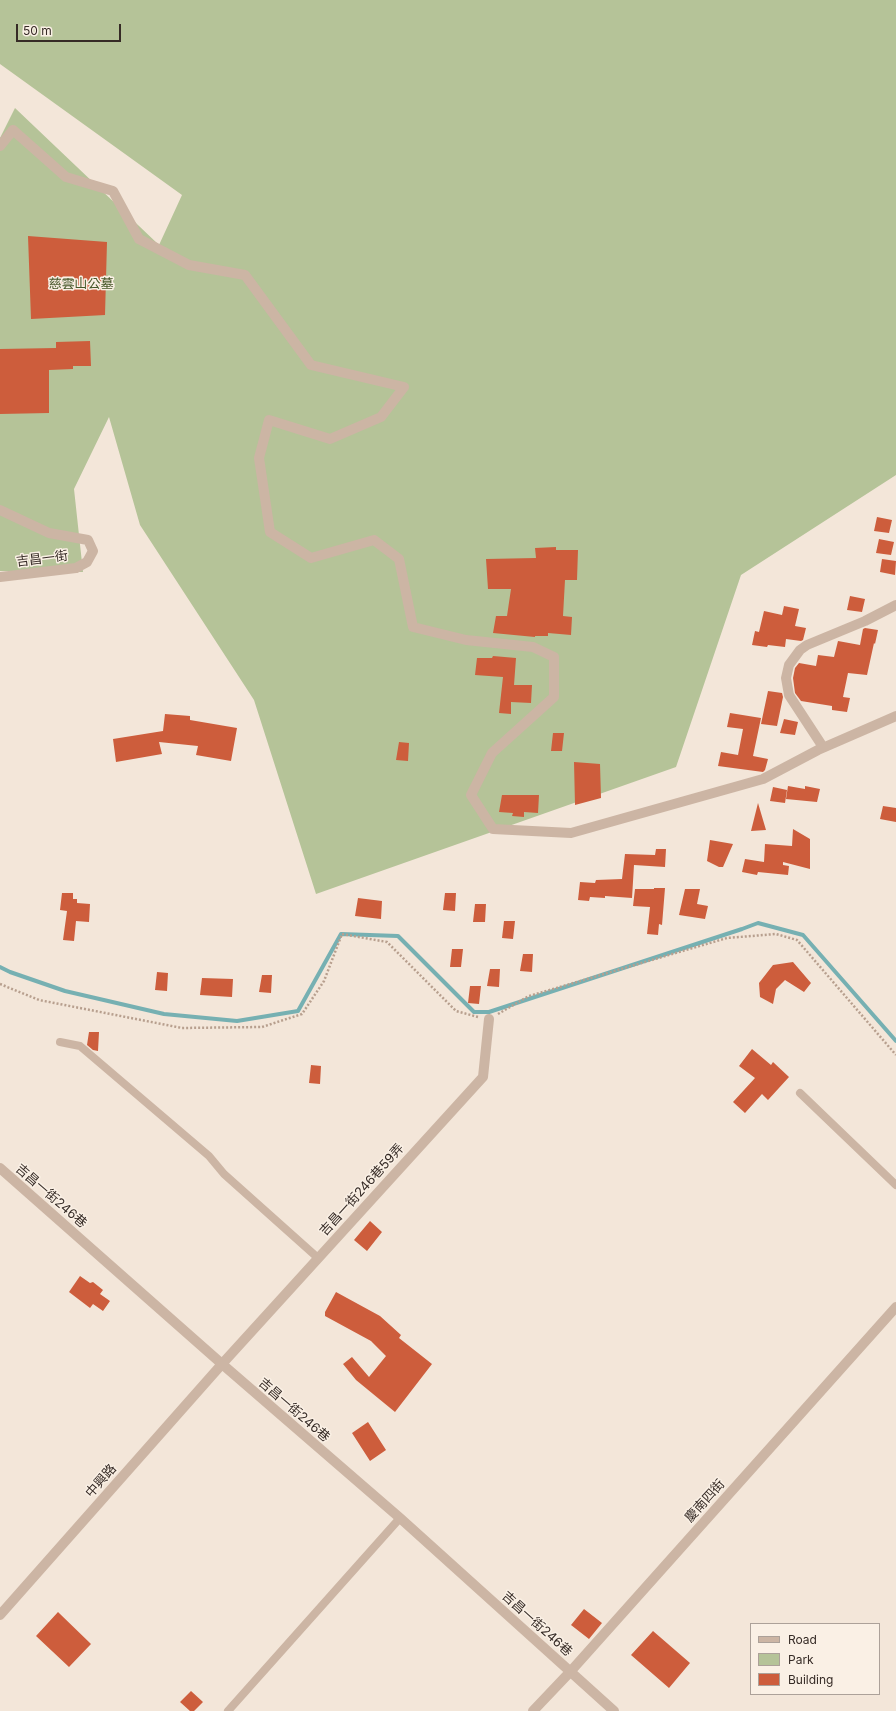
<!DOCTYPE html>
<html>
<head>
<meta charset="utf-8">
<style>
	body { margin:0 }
	#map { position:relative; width:896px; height:1711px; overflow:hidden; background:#f3e6d9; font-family:Inter,sans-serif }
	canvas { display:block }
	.legend { position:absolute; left:750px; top:1623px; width:130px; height:72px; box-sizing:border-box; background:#faf0e5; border:1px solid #aca199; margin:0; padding:5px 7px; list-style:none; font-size:12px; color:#362b26 }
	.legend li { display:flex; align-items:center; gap:8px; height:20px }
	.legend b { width:20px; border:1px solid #aca199 }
	.scale { position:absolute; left:16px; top:24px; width:105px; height:18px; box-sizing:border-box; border:2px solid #362b26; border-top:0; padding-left:5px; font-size:12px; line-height:14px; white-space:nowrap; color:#362b26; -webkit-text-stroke:3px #faf0e5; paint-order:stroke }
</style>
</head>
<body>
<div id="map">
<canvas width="896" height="1711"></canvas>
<ul class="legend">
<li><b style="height:5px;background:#ccb5a4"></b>Road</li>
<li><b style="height:11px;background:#b5c398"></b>Park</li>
<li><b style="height:11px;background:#cd5d3c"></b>Building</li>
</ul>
<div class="scale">50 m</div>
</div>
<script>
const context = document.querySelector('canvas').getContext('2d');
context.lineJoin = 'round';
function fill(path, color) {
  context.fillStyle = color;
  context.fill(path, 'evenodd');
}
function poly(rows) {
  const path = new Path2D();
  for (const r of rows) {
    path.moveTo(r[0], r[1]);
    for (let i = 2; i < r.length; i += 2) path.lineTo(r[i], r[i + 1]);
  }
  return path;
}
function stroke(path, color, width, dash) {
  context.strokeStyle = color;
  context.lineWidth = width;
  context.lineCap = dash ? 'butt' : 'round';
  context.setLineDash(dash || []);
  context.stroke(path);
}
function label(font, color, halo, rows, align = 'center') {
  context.font = font + ' Inter,"Noto Sans TC",sans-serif';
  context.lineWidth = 3;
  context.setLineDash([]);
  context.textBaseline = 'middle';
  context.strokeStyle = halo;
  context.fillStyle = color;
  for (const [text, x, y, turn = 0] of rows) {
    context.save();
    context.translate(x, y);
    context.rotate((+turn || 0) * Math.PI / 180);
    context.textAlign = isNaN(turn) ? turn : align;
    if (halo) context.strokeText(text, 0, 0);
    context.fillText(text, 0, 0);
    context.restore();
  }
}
fill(poly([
	[0,0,896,0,896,475,741,575,676,767,316,894,254,700,140,525,109,417,74,489,83,572,0,571,0,138,15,108,159,245,182,195,0,64]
]), '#b5c398');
stroke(poly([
	[0,967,10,972,65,991,164,1014,237,1021,298,1011,341,934,398,936,474,1012,489,1012,742,929,758,923,803,935,896,1041]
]), '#76b0b2', 4);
fill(poly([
	[28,236,107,242,105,315,31,319],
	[90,341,91,366,73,366,73,369,49,370,49,413,0,414,0,349,56,348,56,342],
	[877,517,892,520,889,533,874,531],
	[879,539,894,542,891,555,876,553],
	[556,547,556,550,578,550,577,580,565,580,563,616,572,617,571,635,548,633,548,636,535,636,535,637,493,633,496,616,507,616,511,589,488,589,486,559,536,558,535,548],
	[882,559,896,561,895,575,880,572],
	[850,596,865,599,862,612,847,610],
	[784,606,799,609,795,626,806,628,803,640,801,641,786,639,785,647,768,645,767,647,752,645,755,631,759,632,764,611,782,615],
	[865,628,878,630,875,644,874,643,867,675,848,673,843,697,850,698,847,712,832,710,832,706,801,701,795,693,793,678,795,668,799,663,816,666,818,655,834,657,838,641,860,645,863,629],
	[493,656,516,658,514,685,532,685,531,703,511,702,511,714,499,713,503,677,475,675,477,658,492,658],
	[768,691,782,693,783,697,777,726,761,724],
	[730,713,761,718,753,756,768,759,765,770,763,772,718,766,721,752,738,755,743,729,727,727],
	[165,714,190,716,190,720,237,728,231,761,196,755,198,746,159,742,162,754,116,762,113,739,163,731],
	[784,719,798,722,795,735,780,733],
	[553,733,564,733,562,751,551,751],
	[399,742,409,743,408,761,396,760],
	[574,762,600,764,601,798,575,805],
	[788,786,805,789,805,786,820,789,817,802,786,799],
	[773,787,787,790,785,803,770,801],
	[502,795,539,795,538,813,524,812,524,817,512,816,513,813,499,812],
	[758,803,766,830,751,831],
	[883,806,896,808,896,822,880,819],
	[793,829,810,839,810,869,783,862,783,865,789,866,788,875,758,872,757,875,742,872,745,859,764,862,765,844,792,846],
	[710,840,733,844,723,867,719,867,707,861],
	[656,849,666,849,665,867,634,865,632,898,605,896,605,898,590,897,589,901,578,900,580,882,595,883,596,880,622,879,625,854,655,855],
	[654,888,665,888,662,925,659,924,658,935,647,934,650,907,633,906,635,889,654,889],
	[685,889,700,889,697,904,708,906,705,919,679,915],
	[62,893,73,893,73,899,77,899,77,903,90,904,89,922,76,921,74,941,63,940,67,911,60,910],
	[445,893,456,893,455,911,443,910],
	[358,898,382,901,381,919,355,916],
	[475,904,486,904,485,922,473,922],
	[504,921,515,921,513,939,502,938],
	[452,949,463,949,461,967,450,967],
	[523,954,533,954,532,972,520,971],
	[793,962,811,983,804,992,785,980,776,989,773,1004,760,997,759,983,773,965],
	[490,969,500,969,499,987,487,986],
	[157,972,168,973,167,991,155,990],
	[262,975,272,975,271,993,259,992],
	[202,978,233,979,232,997,200,995],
	[470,986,481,986,479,1004,468,1003],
	[89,1032,99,1032,98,1051,93,1050,87,1045],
	[752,1049,771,1065,773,1062,789,1077,768,1100,762,1094,745,1113,733,1102,755,1078,739,1066],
	[311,1065,321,1066,320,1084,309,1083],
	[370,1221,382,1232,367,1251,354,1240],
	[80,1276,90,1283,93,1282,103,1290,100,1294,110,1301,103,1311,93,1304,90,1308,69,1292],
	[336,1292,380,1316,401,1335,399,1338,432,1364,395,1412,356,1380,343,1364,352,1357,369,1377,386,1356,371,1341,325,1316,325,1312],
	[368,1422,386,1450,370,1461,352,1433],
	[584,1609,602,1623,589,1639,571,1625],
	[58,1612,91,1644,69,1667,36,1636],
	[653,1631,690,1663,669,1688,631,1655],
	[191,1691,203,1702,194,1711,190,1711,180,1702]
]), '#cd5d3c');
stroke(poly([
	[0,984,39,1000,182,1028,262,1027,302,1014,324,981,342,934,387,942,456,1011,478,1017],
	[498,1014,529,996,727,938,776,934,797,940,896,1055]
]), '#b79f8e', 2.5, [2, 2]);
stroke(poly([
	[60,1042,80,1046,209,1156,224,1174,318,1258],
	[800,1093,896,1185],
	[228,1711,400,1518]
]), '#ccb5a4', 8);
stroke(poly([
	[0,146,13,130,66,177,113,191,139,239,189,265,245,275,311,365,404,387,381,417,330,439,269,420,259,458,270,532,311,558,374,540,399,559,413,627,466,640,533,647,554,657,554,697,492,753,471,795,493,829,571,833,763,779,818,750,896,716],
	[0,510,49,533,88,540,93,551,87,562,76,568,0,577],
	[823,747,789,695,786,678,789,665,800,650,807,645,865,621,896,605],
	[0,1168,222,1364,400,1518,614,1711],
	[0,1615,222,1364,483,1077,489,1019],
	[533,1711,570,1672,896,1307]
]), '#ccb5a4', 10);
label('13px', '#465628', '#faf0e5', [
	["慈雲山公墓",81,284]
]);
label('13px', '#362b26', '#faf0e5', [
	["吉昌一街",42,559,-7],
	["吉昌一街246巷59弄",362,1190,-48],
	["吉昌一街246巷",51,1196,41],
	["吉昌一街246巷",294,1410,41],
	["中興路",101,1481,-49],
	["慶南四街",705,1501,-48],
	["吉昌一街246巷",537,1624,42]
]);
</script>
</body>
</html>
